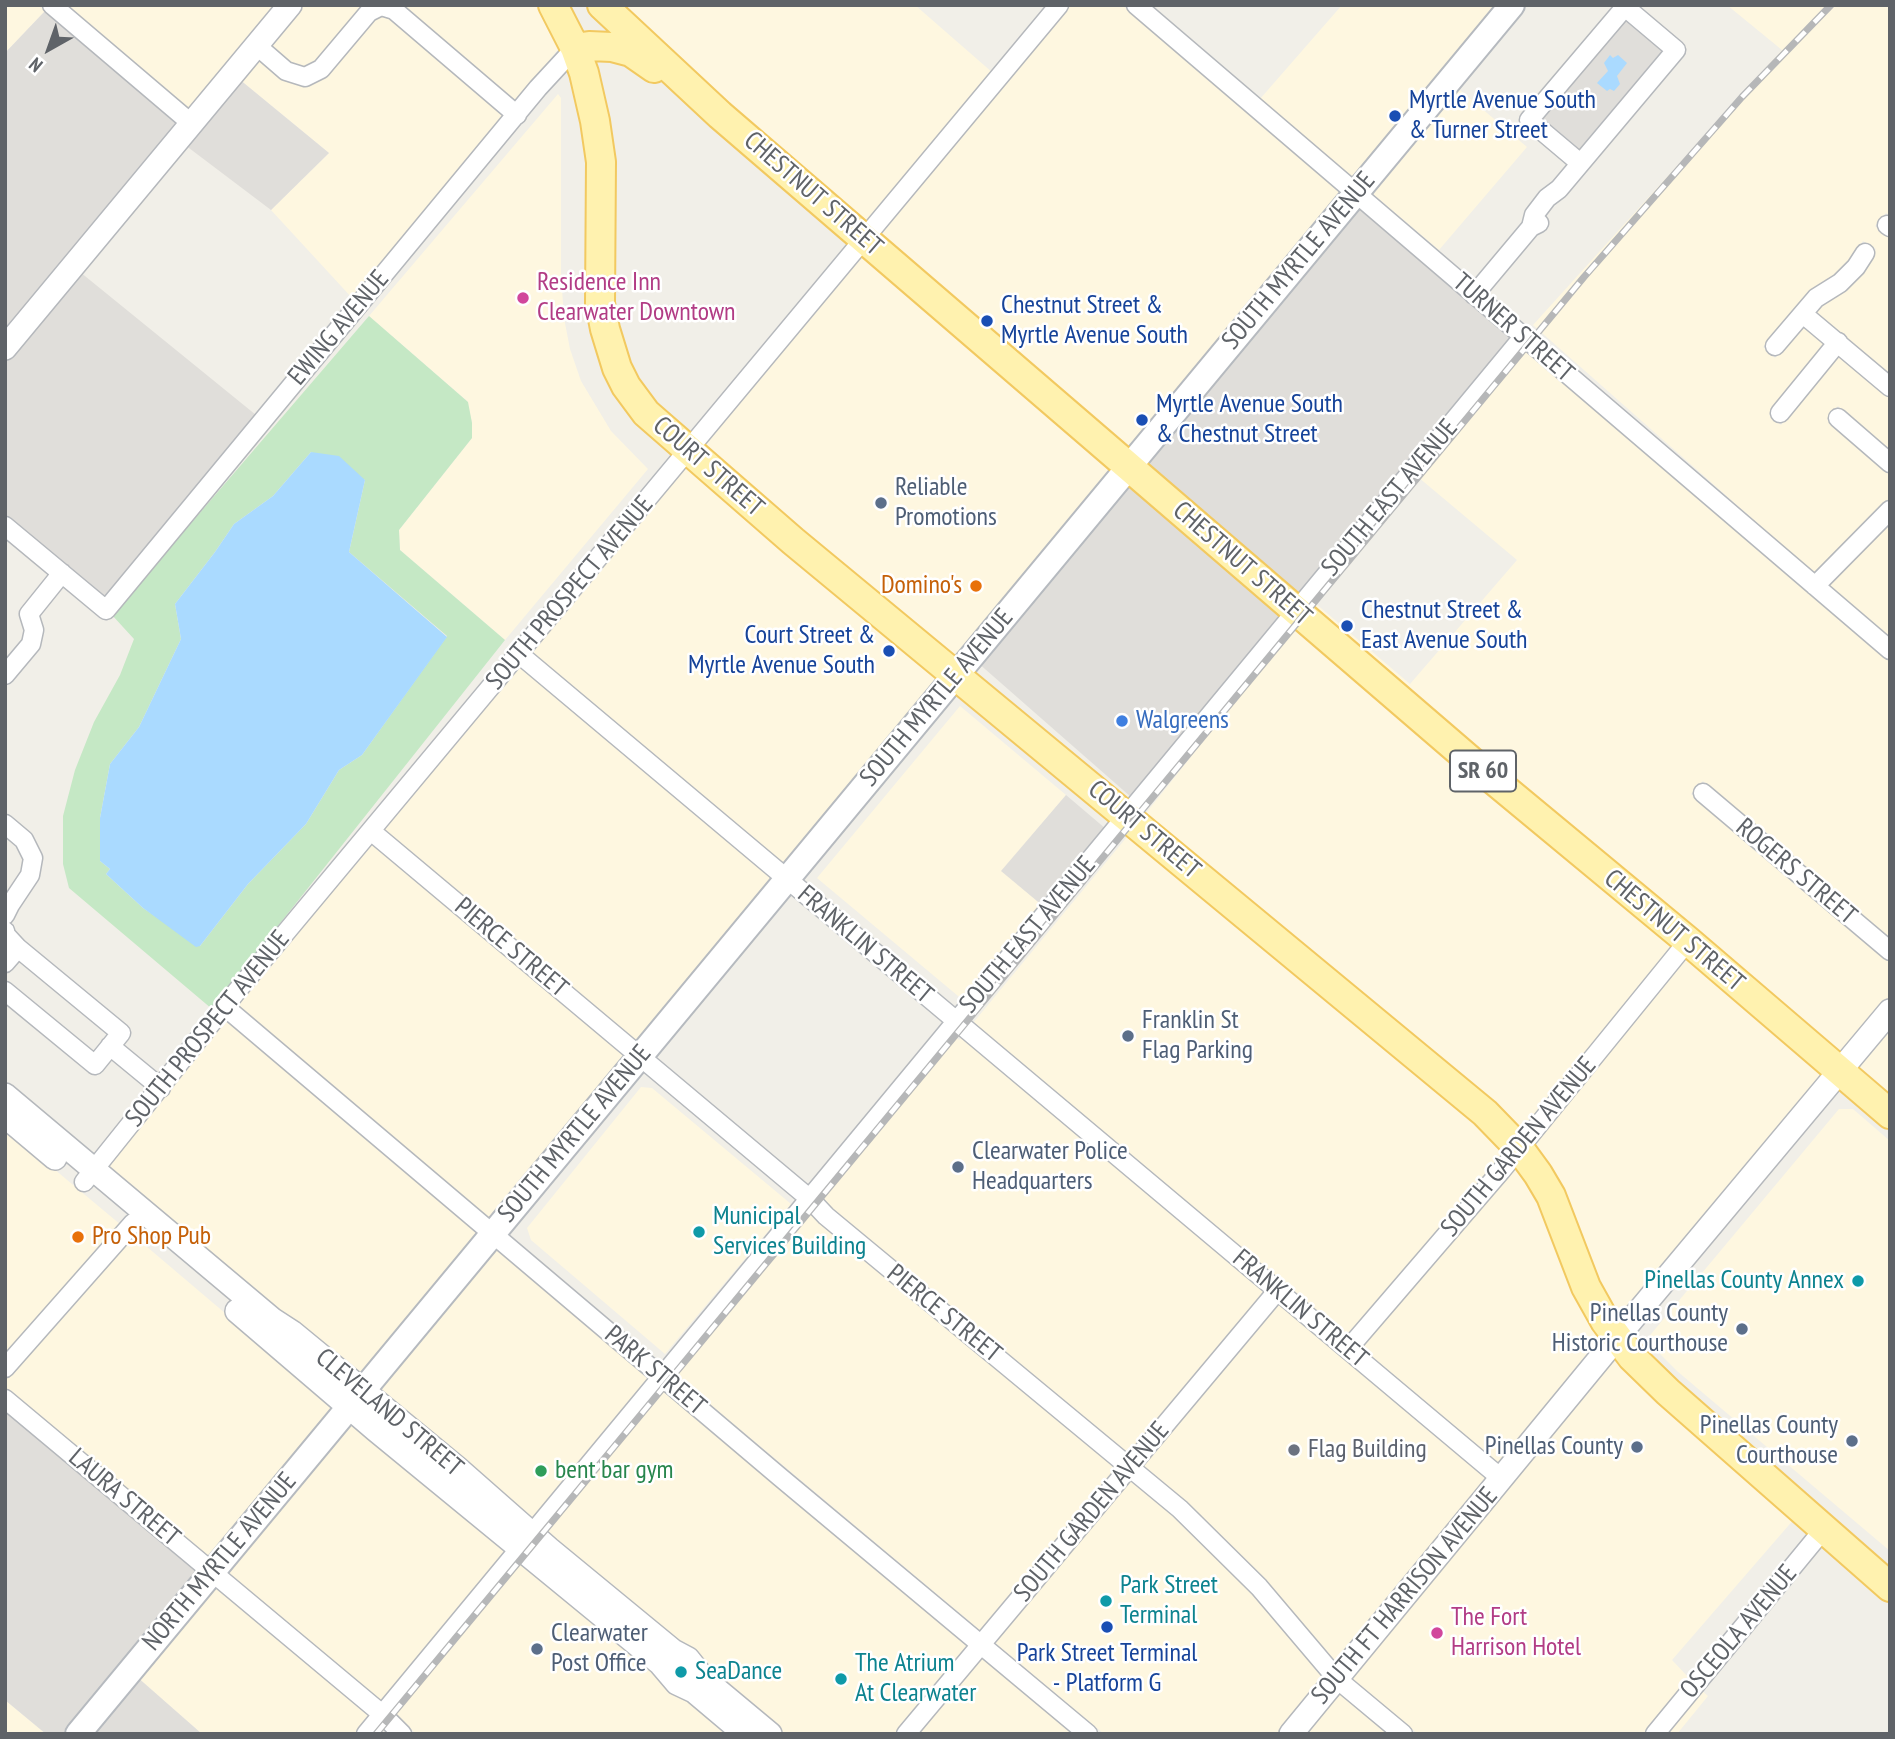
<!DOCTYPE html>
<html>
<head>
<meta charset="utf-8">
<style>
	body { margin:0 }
	#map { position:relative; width:1895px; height:1739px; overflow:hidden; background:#f1efe8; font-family:"PT Sans Narrow",sans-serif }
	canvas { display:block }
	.frame { position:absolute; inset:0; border:7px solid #5f6368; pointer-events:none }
	.north { position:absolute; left:14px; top:14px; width:70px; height:70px; -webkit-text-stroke:5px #fff; paint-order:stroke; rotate:220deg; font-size:19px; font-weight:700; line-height:28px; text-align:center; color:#5f6368 }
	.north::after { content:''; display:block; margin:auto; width:24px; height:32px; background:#5f6368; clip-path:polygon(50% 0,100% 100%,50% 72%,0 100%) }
</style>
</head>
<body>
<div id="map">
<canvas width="1895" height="1739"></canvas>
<div class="frame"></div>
<div class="north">N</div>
</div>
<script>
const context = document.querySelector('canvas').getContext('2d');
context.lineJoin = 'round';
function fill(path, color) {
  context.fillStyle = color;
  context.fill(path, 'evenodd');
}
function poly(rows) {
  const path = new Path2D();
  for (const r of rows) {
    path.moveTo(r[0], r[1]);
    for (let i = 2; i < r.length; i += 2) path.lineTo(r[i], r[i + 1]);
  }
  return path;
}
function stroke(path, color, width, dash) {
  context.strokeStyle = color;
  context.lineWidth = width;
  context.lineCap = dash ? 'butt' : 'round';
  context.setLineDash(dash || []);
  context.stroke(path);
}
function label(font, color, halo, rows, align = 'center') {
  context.font = font + ' "PT Sans Narrow",sans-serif';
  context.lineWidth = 5;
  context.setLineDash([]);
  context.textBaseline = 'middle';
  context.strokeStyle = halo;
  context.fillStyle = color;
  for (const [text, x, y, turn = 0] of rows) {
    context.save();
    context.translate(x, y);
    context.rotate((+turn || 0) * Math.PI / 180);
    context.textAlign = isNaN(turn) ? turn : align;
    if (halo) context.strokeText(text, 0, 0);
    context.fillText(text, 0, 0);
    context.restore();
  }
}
fill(poly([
	[5,5,39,5,45,11,5,53],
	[66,5,279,5,191,112],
	[300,5,365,5,316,62,306,68,291,63,268,44],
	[402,5,542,5,563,43,516,103],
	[615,5,915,5,993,73,865,228],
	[1070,5,1122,5,1344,194,1130,455,878,238],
	[1342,5,1501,5,1356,180,1260,99],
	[1727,5,1890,5,1890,215,1886,213,1875,226,1890,239,1890,375,1815,312,1863,271,1876,249,1863,241,1849,262,1835,277,1810,293,1763,347,1775,358,1803,326,1826,344,1769,415,1781,425,1838,355,1890,399,1890,451,1838,406,1827,419,1890,475,1890,498,1815,574,1533,325,1782,50],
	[381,15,389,18,505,117,353,299,271,210,329,153,239,79,257,57,283,79,309,85,374,19],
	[1460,90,1527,147,1439,250,1373,194],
	[558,94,561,98,561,274,564,318,570,349,581,381,611,431,648,469,505,640,400,550,399,530,472,438,472,423,467,401,369,316],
	[866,252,1118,468,956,663,701,450],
	[1524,349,1890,662,1890,939,1703,781,1691,794,1890,963,1890,999,1840,1059,1309,609,1315,603,1410,684,1517,560,1418,477],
	[689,463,944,677,787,867,530,651],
	[1890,521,1890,638,1827,585],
	[1298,623,1676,944,1519,1135,1142,818],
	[519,665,775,881,639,1044,383,829],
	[960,706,1066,795,1002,871,1043,906,964,1001,817,878],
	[1131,832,1508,1150,1348,1337,973,1023],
	[372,843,628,1058,492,1222,236,1005],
	[1689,954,1828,1072,1618,1324,1530,1148],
	[225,1019,481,1236,362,1379,105,1168],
	[1890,1024,1890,1102,1852,1069],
	[954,1036,959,1040,962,1037,1266,1292,1130,1455,833,1210,821,1198],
	[641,1087,652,1088,791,1204,665,1354,531,1240,527,1228],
	[1839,1109,1853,1109,1890,1141,1890,1551,1677,1371,1646,1340],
	[5,1128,121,1225,5,1356],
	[1518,1162,1531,1179,1606,1339,1502,1467,1361,1347],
	[809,1212,1118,1468,981,1631,675,1375],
	[133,1235,338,1409,211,1560,5,1387,5,1380],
	[493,1246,651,1378,532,1521,374,1389],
	[1278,1302,1490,1481,1337,1666,1245,1559,1192,1507,1142,1465],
	[1616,1352,1795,1518,1672,1660,1690,1679,1644,1734,1418,1734,1349,1677],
	[663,1389,970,1645,895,1734,784,1734,544,1532],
	[349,1419,508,1550,382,1702,224,1570],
	[1130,1479,1174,1516,1233,1572,1326,1680,1281,1734,1104,1734,993,1641],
	[520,1560,689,1699,731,1734,416,1734,394,1712],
	[212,1584,370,1716,355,1734,202,1734,136,1676],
	[982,1655,1076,1734,916,1734],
	[1701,1690,1708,1696,1677,1734,1665,1734],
	[1337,1691,1389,1734,1302,1734],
	[5,1700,46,1734,5,1734]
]), '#fef7e0');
fill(poly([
	[45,11,180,126,5,336,5,53],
	[1625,19,1664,52,1580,151,1541,119],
	[239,79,329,153,271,210,185,145],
	[1356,205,1512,339,1296,598,1141,466],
	[80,272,256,415,105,598,5,514,5,361],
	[1130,479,1285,612,1131,797,977,662],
	[1066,795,1106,829,1043,906,1001,871],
	[5,1410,200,1574,68,1734,46,1734,5,1700],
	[136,1676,202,1734,89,1734]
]), '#e0deda');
fill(poly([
	[369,316,468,402,472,423,472,438,399,530,400,550,505,640,212,1009,69,888,63,864,63,816,75,770,94,722,120,675,134,639,112,615],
	[311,452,365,480,349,552,447,636,362,755,339,770,306,824,248,884,200,946,143,908,106,874,110,869,100,861,100,818,110,764,139,727,181,639,175,604,215,552,234,524,273,496]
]), '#c5e8c5');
fill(poly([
	[1610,55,1613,58,1618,55,1627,63,1617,76,1620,84,1614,91,1610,89,1607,91,1597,83,1608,71,1604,63],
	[311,452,339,456,365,480,349,552,447,637,362,755,339,770,306,824,248,884,200,946,196,947,143,908,106,874,110,869,100,861,100,818,110,764,139,727,181,639,175,604,215,552,234,524,273,496]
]), '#aadaff');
const minor = poly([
	[52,5,192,124],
	[1136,5,1890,650],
	[256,45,286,71,305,77,321,69,369,12,381,6,394,10,517,115],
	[1887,225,1890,227],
	[1531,227,1534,215,1547,198,1559,189,1676,50,1625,7,1529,120,1580,163],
	[1474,295,1531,227,1539,223],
	[1803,314,1890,387],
	[1775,346,1816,298,1840,283,1856,267,1865,253],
	[1780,413,1838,342],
	[1838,418,1890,463],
	[5,526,106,610,538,88,575,48],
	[1815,586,1890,510],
	[518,653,1502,1479],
	[5,675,31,644,34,630,29,614,62,573],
	[1703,793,1890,951],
	[5,824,24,840,33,858,30,875,10,905,5,915],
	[371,831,810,1199,826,1216,1180,1509,1259,1587,1337,1679,1403,1734],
	[5,931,6,935,18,948],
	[5,963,18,948,121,1033,95,1065,5,991],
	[225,1007,780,1477,1088,1734],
	[110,1046,161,1088],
	[84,1182,237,991,1059,5],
	[1348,1349,1501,1171,1688,941],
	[5,1368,133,1223],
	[5,1399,382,1714,402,1734],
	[366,1734,1523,337],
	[906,1734,1278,1290],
	[1655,1734,1823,1530]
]);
const tertiary = poly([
	[5,348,290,5],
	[5,1095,273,1320,293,1333,457,1468,549,1549,673,1651,688,1659,704,1679,770,1734],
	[5,1116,55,1158],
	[237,1311,376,1430,660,1663,677,1683,694,1691,745,1734],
	[1291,1734,1629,1323,1890,1011]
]);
const secondary = poly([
	[78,1734,1512,5]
]);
const primary = poly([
	[553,5,575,48,584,73,595,121,601,162,600,303,605,329,617,368,626,386,646,413,793,541,1485,1113,1519,1148,1538,1174,1551,1196,1586,1287,1605,1321,1632,1357,1668,1392,1890,1587],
	[602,5,720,115,1472,762,1688,941,1890,1114],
	[575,48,589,46,612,47,631,52,654,68]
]);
stroke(minor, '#b5b8bc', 21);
stroke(tertiary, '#b5b8bc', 26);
stroke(secondary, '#b6babf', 28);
stroke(primary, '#f2c960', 32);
stroke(minor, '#fff', 18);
stroke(tertiary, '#fff', 23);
stroke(secondary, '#fff', 24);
stroke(primary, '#fff2af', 28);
const rail = poly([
	[376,1734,1584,277,1742,97,1831,5]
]);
stroke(rail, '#b6b7b8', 7);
stroke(rail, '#fff', 4.5, [13]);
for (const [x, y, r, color] of [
	[1395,116,7,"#1a4fb4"],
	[523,298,7,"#d1479c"],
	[987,321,7,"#1a4fb4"],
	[1142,420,7,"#1a4fb4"],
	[881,503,7,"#5c6f8a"],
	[976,586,7,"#e8710a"],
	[1347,626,7,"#1a4fb4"],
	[889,651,7,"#1a4fb4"],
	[1122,721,7,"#3f7fe0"],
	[1128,1036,7,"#5c6f8a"],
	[958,1167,7,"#5c6f8a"],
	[699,1232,7,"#0f9aa8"],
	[78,1237,7,"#e8710a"],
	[1858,1281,7,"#0f9aa8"],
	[1742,1329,7,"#5c6f8a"],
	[1852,1441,7,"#5c6f8a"],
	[1637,1447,7,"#5c6f8a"],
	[1294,1450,7,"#6b7280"],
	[541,1471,7,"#2e9e5b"],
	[1106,1601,7,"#0f9aa8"],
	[1107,1627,7,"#1a4fb4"],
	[1437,1633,7,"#d1479c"],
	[537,1649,7,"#5c6f8a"],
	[681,1672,7,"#0f9aa8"],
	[841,1679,7,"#0f9aa8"]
]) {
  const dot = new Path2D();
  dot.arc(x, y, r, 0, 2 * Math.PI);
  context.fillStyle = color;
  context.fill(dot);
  stroke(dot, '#fff', 2.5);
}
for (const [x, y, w] of [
	[1483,771,66]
]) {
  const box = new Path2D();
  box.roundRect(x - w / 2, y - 20.5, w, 41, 5);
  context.fillStyle = '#fff';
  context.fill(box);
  stroke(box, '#5f6368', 2);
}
label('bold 24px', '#5f6368', null, [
	["SR 60",1483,771]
]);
label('26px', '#164399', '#fff', [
	["Myrtle Avenue South",1409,101],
	["& Turner Street",1409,131],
	["Chestnut Street &",1001,306],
	["Myrtle Avenue South",1001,336],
	["Myrtle Avenue South",1156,405],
	["& Chestnut Street",1156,435],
	["Chestnut Street &",1361,611],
	["East Avenue South",1361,641],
	["Court Street &",875,636,"right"],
	["Myrtle Avenue South",875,666,"right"],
	["Park Street Terminal",1107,1654,"center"],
	["- Platform G",1107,1684,"center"]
], 'left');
label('26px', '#5f6368', '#fff', [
	["CHESTNUT STREET",813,194,41],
	["SOUTH MYRTLE AVENUE",1299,261,-50],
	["EWING AVENUE",339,328,-50],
	["TURNER STREET",1513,328,41],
	["COURT STREET",708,467,41],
	["SOUTH EAST AVENUE",1390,498,-50],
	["CHESTNUT STREET",1242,564,41],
	["SOUTH PROSPECT AVENUE",570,593,-50],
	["SOUTH MYRTLE AVENUE",937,698,-50],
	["COURT STREET",1144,830,40],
	["ROGERS STREET",1796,872,40],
	["CHESTNUT STREET",1674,931,40],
	["SOUTH EAST AVENUE",1028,935,-50],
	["FRANKLIN STREET",865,945,40],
	["PIERCE STREET",511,948,40],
	["SOUTH PROSPECT AVENUE",208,1029,-51],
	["SOUTH MYRTLE AVENUE",575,1134,-50],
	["SOUTH GARDEN AVENUE",1519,1147,-50],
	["FRANKLIN STREET",1300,1309,40],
	["PIERCE STREET",944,1314,39],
	["PARK STREET",655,1371,40],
	["CLEVELAND STREET",389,1413,40],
	["LAURA STREET",124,1498,40],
	["SOUTH GARDEN AVENUE",1092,1512,-50],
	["NORTH MYRTLE AVENUE",220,1562,-50],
	["SOUTH FT HARRISON AVENUE",1405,1596,-50],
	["OSCEOLA AVENUE",1739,1632,-50]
]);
label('26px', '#b23c85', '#fff', [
	["Residence Inn",537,283],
	["Clearwater Downtown",537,313],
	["The Fort",1451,1618],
	["Harrison Hotel",1451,1648]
], 'left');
label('26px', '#4e5e75', '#fff', [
	["Reliable",895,488],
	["Promotions",895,518],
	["Franklin St",1142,1021],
	["Flag Parking",1142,1051],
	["Clearwater Police",972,1152],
	["Headquarters",972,1182],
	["Pinellas County",1728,1314,"right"],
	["Historic Courthouse",1728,1344,"right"],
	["Pinellas County",1838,1426,"right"],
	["Courthouse",1838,1456,"right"],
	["Pinellas County",1623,1447,"right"],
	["Clearwater",551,1634],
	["Post Office",551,1664]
], 'left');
label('26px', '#c56008', '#fff', [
	["Domino's",962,586],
	["Pro Shop Pub",92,1237,"left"]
], 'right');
label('26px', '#366cbe', '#fff', [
	["Walgreens",1136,721]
], 'left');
label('26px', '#0d838f', '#fff', [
	["Municipal",713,1217],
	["Services Building",713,1247],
	["Pinellas County Annex",1844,1281,"right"],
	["Park Street",1120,1586],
	["Terminal",1120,1616],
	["The Atrium",855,1664],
	["At Clearwater",855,1694],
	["SeaDance",695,1672]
], 'left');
label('26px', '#5b616d', '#fff', [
	["Flag Building",1308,1450]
], 'left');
label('26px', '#27864d', '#fff', [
	["bent bar gym",555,1471]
], 'left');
</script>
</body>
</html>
